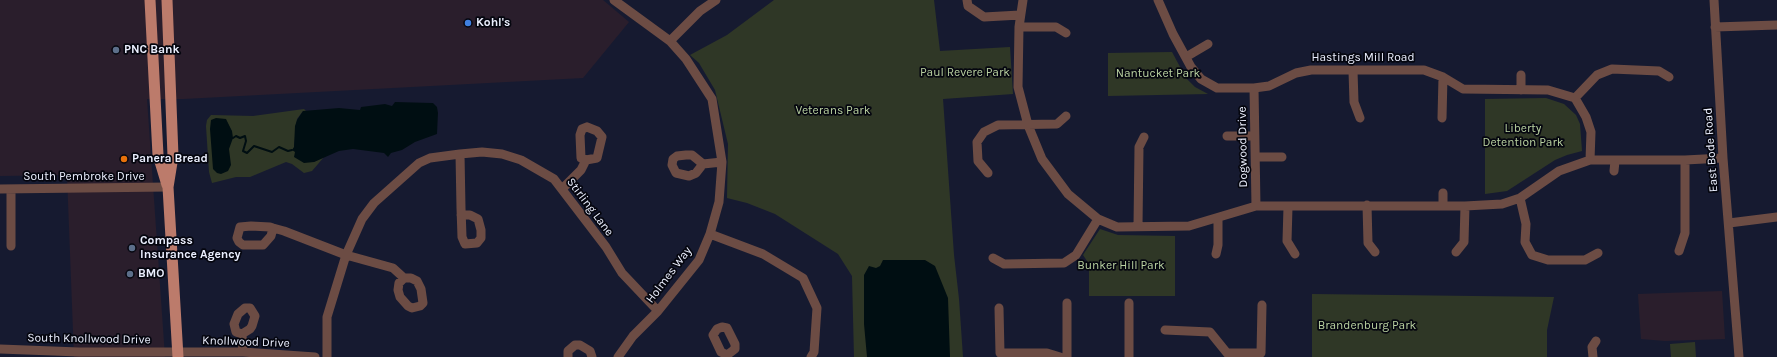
<!DOCTYPE html>
<html>
<head>
<meta charset="utf-8">
<style>
	body { margin:0 }
	canvas { display:block; background:#161a30 }
</style>
</head>
<body>
<canvas width="1777" height="357"></canvas>
<script>
const context = document.querySelector('canvas').getContext('2d');
context.lineJoin = 'round';
function fill(path, color) {
  context.fillStyle = color;
  context.fill(path, 'evenodd');
}
function poly(rows) {
  const path = new Path2D();
  for (const r of rows) {
    path.moveTo(r[0], r[1]);
    for (let i = 2; i < r.length; i += 2) path.lineTo(r[i], r[i + 1]);
  }
  return path;
}
function stroke(path, color, width, dash) {
  context.strokeStyle = color;
  context.lineWidth = width;
  context.lineCap = dash ? 'butt' : 'round';
  context.setLineDash(dash || []);
  context.stroke(path);
}
function label(font, color, halo, rows, align = 'center') {
  context.font = font + ' Karla,sans-serif';
  context.lineWidth = 3.5;
  context.setLineDash([]);
  context.textBaseline = 'middle';
  context.strokeStyle = halo;
  context.fillStyle = color;
  for (const [text, x, y, turn = 0] of rows) {
    context.save();
    context.translate(x, y);
    context.rotate((+turn || 0) * Math.PI / 180);
    context.textAlign = isNaN(turn) ? turn : align;
    if (halo) context.strokeText(text, 0, 0);
    context.fillText(text, 0, 0);
    context.restore();
  }
}
fill(poly([
	[0,0,603,0,629,22,583,78,183,99,147,99,165,357,74,357,67,175,0,176],
	[1722,291,1725,339,1665,341,1641,339,1638,294]
]), '#2a1e2c');
fill(poly([
	[774,0,934,0,940,51,1010,47,1013,94,943,99,954,255,959,299,963,357,854,357,852,276,838,254,775,214,747,203,727,198,728,144,715,90,699,63,690,55,727,35],
	[1172,52,1186,78,1195,87,1208,94,1108,96,1108,53],
	[1546,98,1564,104,1576,115,1580,124,1582,151,1567,155,1555,160,1507,191,1485,194,1485,99],
	[304,109,306,111,303,111,297,119,294,147,314,162,324,157,312,171,304,173,292,164,286,162,250,177,236,177,212,183,209,172,206,126,207,120,211,115,253,116],
	[1100,229,1118,235,1175,236,1175,296,1089,296,1089,264,1083,255],
	[1312,294,1554,297,1547,330,1547,357,1312,357],
	[1695,342,1696,357,1671,357,1670,344]
]), '#2f3726');
fill(poly([
	[395,102,433,103,437,107,438,113,437,134,415,142,402,150,391,153,388,157,384,153,353,149,339,151,314,162,304,163,294,157,295,152,292,150,294,147,295,126,297,120,303,111,339,108,360,110,361,107,385,104,392,106],
	[216,118,226,119,232,131,233,138,229,149,231,165,228,171,221,174,217,173,213,169,210,129,211,120],
	[883,260,925,260,935,266,948,298,950,357,867,357,864,324,864,275,869,266,876,268,880,266]
]), '#000e12');
stroke(poly([
	[233,138,236,136,240,138,245,136,246,141,243,151,247,153,254,146,272,152,279,147,288,151,292,150]
]), '#000e12', 2);
stroke(poly([
	[614,0,670,41,686,59,712,99,722,162,719,202,710,234,699,260,658,311,633,336,618,357],
	[967,0,968,6,984,17,1020,15],
	[1023,0,1019,27,1018,87,1028,125,1042,159,1068,194,1098,219,1117,227,1189,226,1256,206,1465,206,1502,204,1520,198,1559,171,1590,160,1685,160,1723,158],
	[1158,0,1173,34,1191,67,1201,79,1217,88,1254,88,1269,86,1296,73,1311,70,1424,70,1443,77,1463,89,1548,90,1575,98,1586,117,1591,132,1590,160],
	[1714,0,1723,158,1739,357],
	[1019,27,1056,27,1066,33],
	[1715,27,1777,25],
	[670,41,700,11,716,0],
	[1186,57,1208,44],
	[1353,71,1354,102,1360,118],
	[1521,75,1521,90],
	[1254,88,1256,206],
	[1575,98,1597,75,1612,69,1659,71,1669,77],
	[1442,118,1443,77],
	[587,127,597,131,602,137,597,158,586,160,581,158,580,135,582,129,587,127],
	[1227,136,1254,136],
	[460,154,461,208,462,237,465,244,477,243,481,238,481,230,478,219,470,215,461,215],
	[686,155,692,155,703,164,696,173,689,176,676,173,672,165,673,159,677,156,686,155],
	[1256,157,1282,157],
	[703,164,722,162],
	[1614,171,1615,161],
	[988,173,978,161,977,142,984,132,998,125,1057,124,1066,116],
	[0,189,168,187],
	[562,189,581,170,586,160],
	[1443,193,1443,206],
	[1520,198,1526,224,1525,242,1532,255,1548,260,1585,260,1598,253],
	[1367,205,1368,243,1375,252],
	[1288,207,1287,241,1295,254],
	[1729,223,1777,217],
	[1138,226,1139,147,1144,137],
	[273,228,271,236,263,245,243,245,239,242,237,238,240,227,251,226,270,227,273,228,284,231,346,255,393,268,404,278,411,278,417,281,421,289,423,303,420,306,412,308,408,306,400,297,398,290,399,283,404,278],
	[710,234,763,254,803,278,817,308,814,352,811,357],
	[11,246,11,189],
	[1679,251,1685,233,1685,160],
	[1456,252,1464,242,1465,206],
	[1216,254,1218,245,1218,218],
	[993,258,1004,264,1064,263,1076,255,1098,219],
	[245,308,250,308,255,316,252,326,250,329,242,334,236,332,234,324,238,314,245,308],
	[999,308,1000,353,1047,353,1060,357],
	[722,327,727,328,735,344,735,349,727,355,721,352,713,335,717,329,722,327],
	[1165,330,1210,332,1227,353],
	[242,334,243,352],
	[0,349,79,352,243,352,315,357],
	[1227,353,1261,353,1262,305],
	[327,357,327,317,346,255,362,219,374,203,419,163,430,158,460,154,482,152,502,154,521,160,554,179,606,247,622,273,658,311],
	[568,357,568,351,575,345,580,345,590,351,592,357],
	[1067,357,1067,303],
	[1129,357,1129,303],
	[1593,357,1592,347,1596,341]
]), '#6c4c44', 9);
stroke(poly([
	[150,0,158,155,167,185],
	[167,0,173,156,168,187,178,357]
]), '#bc7b6b', 11);
for (const [x, y, r, color] of [
	[468,23,4,"#3f7fe0"],
	[116,50,4,"#5c6f8a"],
	[124,159,4,"#e8710a"],
	[132,248,4,"#5c6f8a"],
	[130,274,4,"#5c6f8a"]
]) {
  const dot = new Path2D();
  dot.arc(x, y, r, 0, 2 * Math.PI);
  context.fillStyle = color;
  context.fill(dot);
  stroke(dot, '#05060f', 1.5);
}
label('bold 12px', '#ebeffe', '#05060f', [
	["Kohl's",476,23],
	["PNC Bank",124,50],
	["Panera Bread",132,159],
	["Compass",140,241],
	["Insurance Agency",140,255],
	["BMO",138,274]
], 'left');
label('12px', '#ebeffe', '#05060f', [
	["Hastings Mill Road",1363,58],
	["Dogwood Drive",1243,147,-91],
	["East Bode Road",1711,150,-94],
	["South Pembroke Drive",84,177],
	["Stirling Lane",590,207,53],
	["Holmes Way",669,275,-53],
	["South Knollwood Drive",89,339,1],
	["Knollwood Drive",246,342,2]
]);
label('12px', '#bad2a1', '#05060f', [
	["Paul Revere Park",965,73],
	["Nantucket Park",1158,74],
	["Veterans Park",833,111],
	["Liberty",1523,129],
	["Detention Park",1523,143],
	["Bunker Hill Park",1121,266],
	["Brandenburg Park",1367,326]
]);
</script>
</body>
</html>
